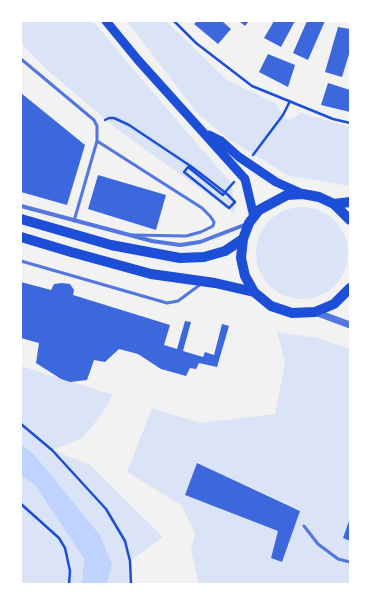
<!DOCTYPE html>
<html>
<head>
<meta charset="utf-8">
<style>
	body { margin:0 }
	#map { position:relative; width:371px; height:605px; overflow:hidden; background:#f2f2f2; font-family:Arial,sans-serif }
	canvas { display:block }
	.frame { position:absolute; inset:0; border:22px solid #fff; pointer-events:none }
</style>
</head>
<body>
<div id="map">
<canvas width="371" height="605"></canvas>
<div class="frame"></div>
</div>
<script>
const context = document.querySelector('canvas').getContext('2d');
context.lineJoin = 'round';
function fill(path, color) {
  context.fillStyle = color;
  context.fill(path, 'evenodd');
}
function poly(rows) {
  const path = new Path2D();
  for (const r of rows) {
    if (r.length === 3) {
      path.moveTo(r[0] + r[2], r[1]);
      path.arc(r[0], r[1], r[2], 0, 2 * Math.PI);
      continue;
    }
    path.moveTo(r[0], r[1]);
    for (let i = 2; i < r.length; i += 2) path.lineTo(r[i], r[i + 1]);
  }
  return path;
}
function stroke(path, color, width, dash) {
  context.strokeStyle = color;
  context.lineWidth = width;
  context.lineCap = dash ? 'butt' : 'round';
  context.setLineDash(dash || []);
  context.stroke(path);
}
fill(poly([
	[21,21,93,21,133,69,232,184,235,214,117,129,46,69,21,43],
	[127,21,166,21,227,80,275,103,288,121,301,113,350,127,350,186,289,176,228,139,197,113],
	[302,253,46],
	[277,332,317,338,350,349,350,584,199,584,191,550,195,533,181,505,127,472,152,408,200,423,275,414,285,363],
	[197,463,300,510,282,562,271,557,278,531,185,495],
	[21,366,113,395,99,418,82,438,53,450,90,465,163,537,130,561,129,584,107,584,112,564,100,535,34,454,21,444],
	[21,476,35,485,84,559,82,584,21,584]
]), '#dbe4f7');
fill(poly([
	[21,444,34,454,100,535,112,564,107,584,82,584,84,559,35,485,21,476]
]), '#bfd3fe');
fill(poly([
	[197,21,222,21,231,29,218,44,194,24],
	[239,21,249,21,245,26],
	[274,21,295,21,281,47,264,38],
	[307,21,325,21,308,60,293,53],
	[338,27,350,29,350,51,342,77,325,72],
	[268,54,295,65,288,87,259,72],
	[328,83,350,90,350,112,321,105],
	[21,93,85,145,67,205,21,192],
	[98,175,166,195,156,230,88,209],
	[21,282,51,290,54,284,62,283,70,284,74,290,73,295,170,325,164,345,177,349,185,321,191,322,183,351,203,357,205,352,214,355,222,324,229,326,217,367,199,363,196,369,190,368,186,376,161,369,138,354,119,349,105,362,94,360,87,380,70,382,61,379,36,363,39,343,21,338],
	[197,463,300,511,282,562,271,558,278,531,185,495],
	[350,518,350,541,343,538]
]), '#3d67dc');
stroke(poly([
	[174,21,196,43,252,86,333,119,350,123],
	[105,120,109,118,114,118,129,125,192,167,227,194,235,202,229,208,184,172,188,167,223,195,227,190,234,182],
	[253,155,283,115,290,101],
	[21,424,52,450,106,509,125,541,130,561,131,584],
	[21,504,59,538,65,548,70,571,69,584]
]), '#1d4ed8', 2.5);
stroke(poly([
	[21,59,94,120,97,126,97,141,74,221],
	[97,141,202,208,210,216,214,222,213,226,201,232,186,236,132,235],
	[21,261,167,303,178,301,201,284],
	[304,526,318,544,338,559,350,562]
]), '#5277de', 3);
stroke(poly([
	[21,206,152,241,180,245,200,242,247,224]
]), '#5277de', 4);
stroke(poly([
	[315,312,350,325]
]), '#5277de', 7);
stroke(poly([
	[106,21,138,60,245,179,254,217],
	[209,135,221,141,239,157,276,182,303,194]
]), '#1d4ed8', 9);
stroke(poly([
	[21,219,111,245,180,258,204,257,225,251,243,239],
	[350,220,334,204,319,197,303,194,287,195,259,210,249,223,243,239,241,258,245,276,254,292,271,306,292,313,315,312,334,304,350,288],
	[21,237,71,252,151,274,215,283,254,292]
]), '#1d4ed8', 10);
stroke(poly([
	[334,204,350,202]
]), '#1d4ed8', 10);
</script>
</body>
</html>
